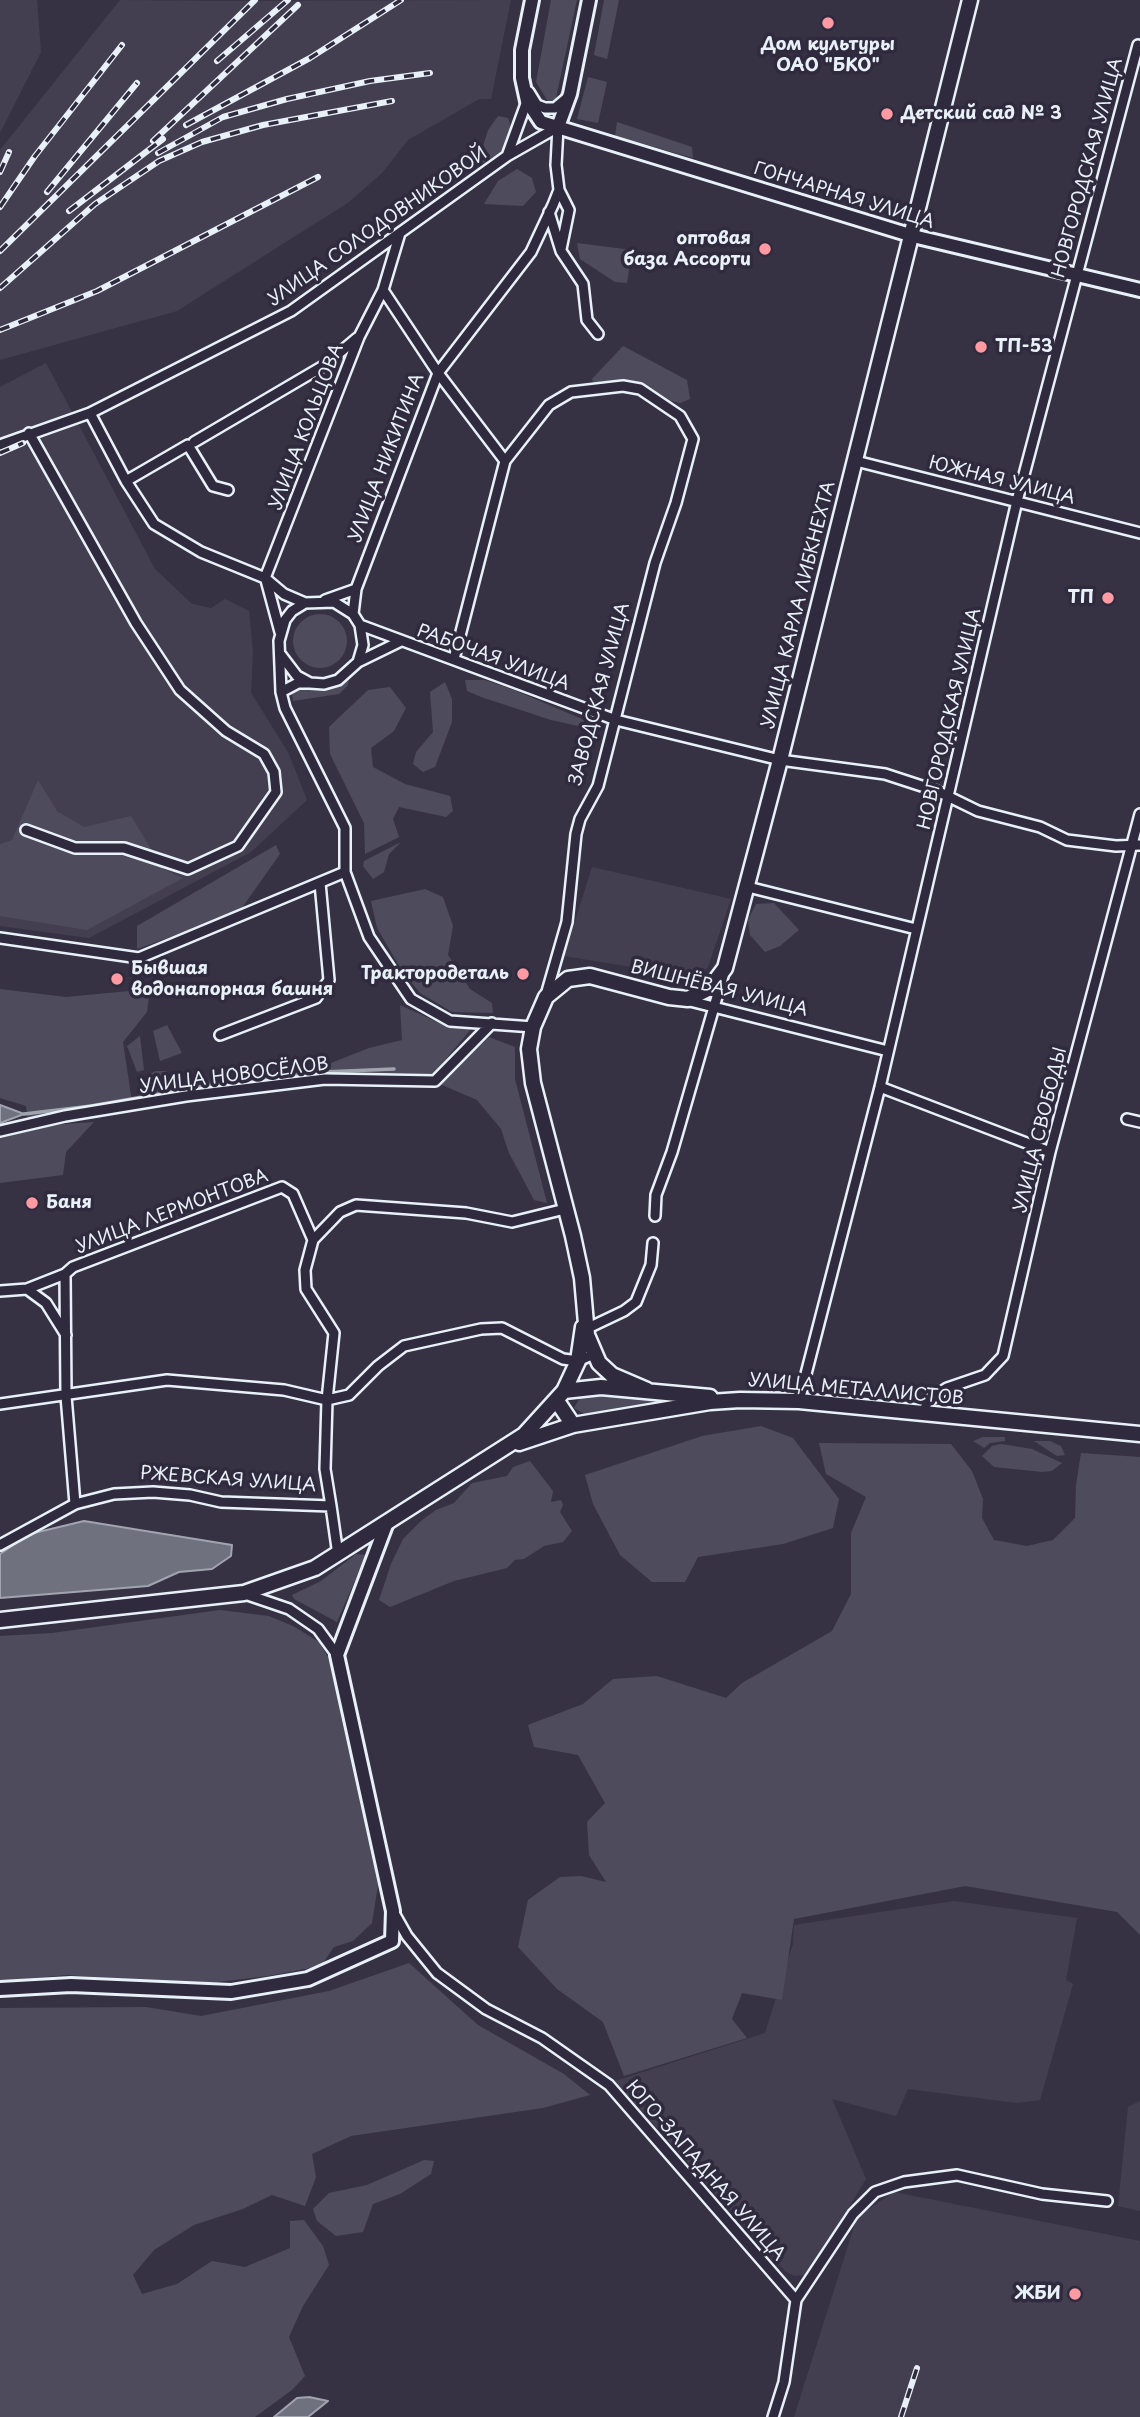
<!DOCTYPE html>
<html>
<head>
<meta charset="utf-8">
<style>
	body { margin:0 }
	canvas { display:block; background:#363244 }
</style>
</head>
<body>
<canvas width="1140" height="2417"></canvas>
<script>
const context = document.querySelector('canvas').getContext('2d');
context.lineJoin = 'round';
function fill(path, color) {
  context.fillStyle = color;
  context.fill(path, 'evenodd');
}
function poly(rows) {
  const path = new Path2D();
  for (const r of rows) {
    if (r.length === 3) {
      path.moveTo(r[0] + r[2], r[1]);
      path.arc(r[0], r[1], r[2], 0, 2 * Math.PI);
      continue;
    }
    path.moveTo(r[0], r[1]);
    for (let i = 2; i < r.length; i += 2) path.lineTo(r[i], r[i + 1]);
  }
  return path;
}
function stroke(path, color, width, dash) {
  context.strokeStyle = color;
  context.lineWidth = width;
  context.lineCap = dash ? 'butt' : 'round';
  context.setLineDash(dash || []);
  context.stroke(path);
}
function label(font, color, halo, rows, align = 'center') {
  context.font = font + ' "Playpen Sans",sans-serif';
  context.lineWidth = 7;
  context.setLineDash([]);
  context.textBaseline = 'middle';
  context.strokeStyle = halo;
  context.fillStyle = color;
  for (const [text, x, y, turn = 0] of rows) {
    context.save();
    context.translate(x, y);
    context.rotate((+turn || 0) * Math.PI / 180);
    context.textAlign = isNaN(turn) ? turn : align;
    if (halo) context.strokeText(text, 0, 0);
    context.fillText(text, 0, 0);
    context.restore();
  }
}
fill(poly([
	[0,0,37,0,41,52,0,133],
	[120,0,213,1,511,0,491,99,479,99,408,140,382,173,349,202,177,311,0,360,0,150],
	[46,363,155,569,192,604,211,608,225,599,249,611,253,651,251,693,288,752,307,800,251,852,89,938,0,926,0,387],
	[592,867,731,899,708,967,699,978,564,956],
	[954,1901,1077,1918,1066,1980,1073,1984,1040,2100,1017,2103,908,2089,896,2116,832,2099,866,2179,812,2267,804,2275,794,2276,785,2271,615,2081,765,2033,793,1944,794,1925],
	[1140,2101,1140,2211,1118,2206,1128,2107],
	[894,2192,1140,2241,1140,2417,794,2417,857,2217]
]), '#433f51');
fill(poly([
	[551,0,577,0,556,98,549,103,536,82],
	[604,0,619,0,607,59,594,55],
	[588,77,607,82,598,123,577,119],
	[498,116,508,118,513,134,502,152,481,164,481,153,488,130],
	[617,122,692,147,693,158,615,136],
	[517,169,532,178,536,192,523,206,484,204,498,181],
	[577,243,632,250,627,283,615,282,580,259],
	[623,346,687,380,690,399,680,403,660,399,641,387,594,385,592,379],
	[320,641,27],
	[349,678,348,685,339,694,293,701,292,694,301,689,329,688],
	[465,680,485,680,514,690,596,725,587,728,551,720,481,697,467,691],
	[445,682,452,699,452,722,435,767,423,772,413,764,416,752,433,732,430,692],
	[390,687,406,708,394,731,371,748,373,767,405,784,450,796,453,811,446,817,399,807,393,819,399,837,365,854,364,823,330,754,329,727,368,690],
	[38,780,57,811,84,827,131,816,163,869,183,878,87,930,0,916,0,844,12,840],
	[401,842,389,854,384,872,373,879,363,866,364,861],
	[276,845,280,854,239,912,137,949,137,926],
	[425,889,443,897,453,926,448,955,470,989,492,1003,493,1013,452,1012,420,993,401,969,377,928,371,901],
	[774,903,799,930,780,946,765,952,750,935,748,920,756,904],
	[0,989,66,997,150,989,147,1012,123,1042,132,1102,28,1120,26,1106,0,1098],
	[400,1005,435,1021,471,1029,431,1077,229,1085,139,1102,140,1091,148,1075,156,1071,166,1071,172,1079,183,1082,194,1077,207,1081,303,1069,321,1067,369,1048,402,1040],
	[167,1025,182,1053,160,1061,153,1031],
	[140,1036,144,1070,137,1072,127,1046],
	[489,1037,515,1047,515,1079,547,1203,534,1200,509,1153,501,1129,477,1100,440,1084],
	[94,1122,66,1152,63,1175,0,1183,0,1138,51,1125],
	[600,1395,670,1398,670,1402,586,1415,574,1408,581,1396],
	[761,1426,793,1438,839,1499,833,1528,783,1544,698,1557,685,1582,652,1582,620,1555,593,1504,585,1475,702,1436],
	[983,1437,1005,1437,1005,1441,990,1443,984,1448,973,1441],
	[1034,1441,1050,1441,1061,1446,1065,1455,1057,1456],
	[819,1443,951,1444,972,1471,983,1499,982,1518,994,1540,1027,1546,1053,1540,1075,1518,1076,1485,1081,1453,1140,1457,1140,1935,1117,1912,965,1886,794,1919,782,2000,742,1993,732,2019,747,2038,624,2076,603,2022,557,1989,518,1947,528,1900,560,1877,581,1876,606,1882,589,1855,587,1822,605,1803,578,1755,534,1747,528,1725,583,1704,613,1679,657,1676,726,1698,742,1683,832,1631,851,1594,851,1533,866,1497,826,1474],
	[1001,1444,1032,1449,1062,1463,1052,1471,1042,1472,994,1467,982,1456,992,1446],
	[530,1461,553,1491,551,1502,561,1500,563,1505,560,1512,572,1531,563,1542,544,1546,524,1559,515,1560,507,1568,454,1581,390,1607,379,1600,391,1564,403,1539,422,1520,436,1510,454,1503,472,1483,507,1476,513,1467],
	[356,1554,366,1555,337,1622,294,1599,292,1595,321,1581],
	[220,1610,269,1616,293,1626,319,1642,334,1667,341,1716,378,1885,372,1923,353,1941,334,1947,321,1966,268,1976,200,1984,67,1975,0,1981,0,1636,52,1633],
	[409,1963,478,2025,564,2074,590,2095,543,2108,351,2136,312,2154,316,2177,305,2206,272,2195,243,2209,194,2225,154,2250,133,2275,142,2294,177,2284,212,2261,245,2267,290,2248,290,2221,304,2220,323,2246,329,2265,303,2306,289,2337,305,2376,292,2390,255,2417,0,2417,0,2008,146,2007,201,2016,329,1991],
	[424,2160,434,2161,431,2174,400,2194,373,2204,363,2232,336,2236,317,2221,313,2209,329,2193,367,2185]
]), '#4d4b5c');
const water = poly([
	[0,1105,24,1114,0,1123,0,1105],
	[84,1521,232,1545,231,1556,212,1569,179,1572,148,1586,0,1598,0,1554,30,1534,84,1521],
	[309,2397,328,2401,308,2417,274,2417,297,2398,309,2397]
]);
fill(water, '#70717f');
stroke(water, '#a0a4af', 2);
stroke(poly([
	[24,1114,91,1106,217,1084,322,1072,394,1069]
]), '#a0a4af', 3.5);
const street = poly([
	[529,92,537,105,545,108,555,108,567,98],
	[507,156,527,101],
	[559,190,569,210,561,249],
	[549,212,561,251,583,284,587,320,598,334],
	[383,290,438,373,505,461],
	[90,413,126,481,154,524,201,552,265,578,284,594,305,603],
	[194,442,325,365,357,338],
	[0,445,90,413,291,311,507,156,558,127],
	[856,461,1140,533],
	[126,481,188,445,213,486,228,490],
	[265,578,359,337,383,290,400,233],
	[266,580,280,632],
	[325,600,356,589],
	[353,614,356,589,438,373,531,252,553,205,559,190,556,165,558,127],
	[360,625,616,720,780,760,885,774,937,791,978,811,1040,827,1067,840,1116,846,1140,845],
	[281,655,297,676,310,683,324,684,338,680,358,662,363,645,360,625,353,614,334,602,305,603,292,611,285,620,279,641,281,692,285,708,345,828,345,872,369,937,411,999,450,1021,533,1027],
	[454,659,505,461,549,405,571,392,623,386,640,389,680,416,693,439,676,503,655,563,598,786,580,819,576,834,567,922,546,995],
	[358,662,401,641],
	[281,692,298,683,309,683],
	[26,830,75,848,124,848,188,869,238,846,276,792,274,772,264,754,226,731,180,690,136,623,29,433],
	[748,887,916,929],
	[0,938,139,958,345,872],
	[686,1000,888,1051],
	[220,1035,316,998,329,980,320,883],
	[880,1087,1050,1152],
	[1127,1119,1140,1122],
	[0,1131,65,1116,186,1096,325,1079,435,1081,492,1023],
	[655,1216,656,1195,672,1152,723,976],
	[313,1240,305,1270,306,1289,334,1333,327,1400,325,1469,331,1506],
	[65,1274,66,1396,75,1504],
	[27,1289,46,1303,66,1335],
	[0,1291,27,1289,65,1274,73,1267,282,1187,293,1194,313,1240,340,1212,356,1205,466,1213,512,1222,565,1209],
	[584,1330,624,1311,636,1302,651,1265,653,1243],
	[799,1401,880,1087,1017,501,1138,45],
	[0,1404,167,1380,284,1390,327,1400,349,1395,378,1366,404,1346,481,1329,502,1328,563,1359,578,1361,594,1354],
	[924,1413,927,1402,947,1388,985,1375,1003,1356,1050,1152,1140,814],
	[0,1545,75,1504,114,1494,153,1492,190,1495,221,1502,331,1506,338,1555],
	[245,1594,289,1609,318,1629,337,1655],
	[394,1913,407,1936,437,1973,486,2009,542,2038,609,2085,796,2300,784,2382,773,2417],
	[796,2300,853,2214,875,2192,904,2182,957,2175,1042,2194,1107,2201]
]);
const secondary = poly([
	[532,0,522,50,522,78,527,101,541,122,913,236,1140,290],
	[558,127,570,94,589,0],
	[0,1989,71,1985,231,1992,308,1979,392,1941,393,1911,337,1655,386,1525]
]);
const primary = poly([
	[647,1390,612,1375,599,1363,587,1335,582,1278,573,1236,533,1083,529,1049,533,1027,546,997,568,979,590,976,669,997,688,999,710,988,725,968,780,760,970,0],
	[564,1391,601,1387,710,1397],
	[557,1401,573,1425],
	[519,1443,573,1425,710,1402,740,1400,799,1401,1140,1434],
	[0,1620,244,1593,315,1568,524,1435,564,1391,578,1361,583,1327]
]);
stroke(street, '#e8f1f8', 14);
stroke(secondary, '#e8f1f8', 18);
stroke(primary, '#e8f1f8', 19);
stroke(street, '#2f2a3d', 9);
stroke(secondary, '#2f2a3d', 12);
stroke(primary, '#2f2a3d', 14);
const rail = poly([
	[217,61,288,0],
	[186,125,310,58,401,0],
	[153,141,298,5],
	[158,153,223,117,287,99,370,81,430,73],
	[0,172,9,152],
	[47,192,137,83],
	[0,207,35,156,122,45],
	[69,211,163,139],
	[0,251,255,0],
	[0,288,95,204,159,161,202,142,263,125,392,101],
	[0,330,97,291,318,177],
	[0,453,23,443],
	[901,2417,917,2368]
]);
stroke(rail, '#e8f1f8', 6);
stroke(rail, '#2f2a3d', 3.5, [10]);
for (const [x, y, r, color] of [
	[828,23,7,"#ff9aa2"],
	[887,114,7,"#ff9aa2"],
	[765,249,7,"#ff9aa2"],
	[981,347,7,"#ff9aa2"],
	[1108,598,7,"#ff9aa2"],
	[523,974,7,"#ff9aa2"],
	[117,979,7,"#ff9aa2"],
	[32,1203,7,"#ff9aa2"],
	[1075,2294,7,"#ff9aa2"]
]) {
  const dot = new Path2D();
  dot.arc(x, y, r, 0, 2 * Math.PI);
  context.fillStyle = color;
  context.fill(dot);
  stroke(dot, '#2f2a3d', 2.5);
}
label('bold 18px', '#e8f1f8', '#2f2a3d', [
	["Дом культуры",828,45,"center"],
	["ОАО \"БКО\"",828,66,"center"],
	["Детский сад № 3",901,114],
	["оптовая",751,239,"right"],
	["база Ассорти",751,260,"right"],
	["ТП-53",995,347],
	["ТП",1094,598,"right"],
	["Бывшая",131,969],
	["водонапорная башня",131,990],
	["Трактородеталь",509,974,"right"],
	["Баня",46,1203],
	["ЖБИ",1061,2294,"right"]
], 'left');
label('18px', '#e8f1f8', '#2f2a3d', [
	["НОВГОРОДСКАЯ УЛИЦА",1088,168,-75],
	["ГОНЧАРНАЯ УЛИЦА",844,196,17],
	["УЛИЦА СОЛОДОВНИКОВОЙ",378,227,-35],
	["УЛИЦА КОЛЬЦОВА",307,427,-69],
	["УЛИЦА НИКИТИНА",387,458,-69],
	["ЮЖНАЯ УЛИЦА",1002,481,14],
	["УЛИЦА КАРЛА ЛИБКНЕХТА",799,605,-76],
	["РАБОЧАЯ УЛИЦА",493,658,20],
	["ЗАВОДСКАЯ УЛИЦА",600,694,-75],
	["НОВГОРОДСКАЯ УЛИЦА",950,719,-77],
	["ВИШНЁВАЯ УЛИЦА",719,989,14],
	["УЛИЦА НОВОСЁЛОВ",234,1076,-7],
	["УЛИЦА СВОБОДЫ",1041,1130,-76],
	["УЛИЦА ЛЕРМОНТОВА",172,1212,-21],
	["УЛИЦА МЕТАЛЛИСТОВ",856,1390,5],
	["РЖЕВСКАЯ УЛИЦА",228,1480,4],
	["ЮГО-ЗАПАДНАЯ УЛИЦА",705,2171,49]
]);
</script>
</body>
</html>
